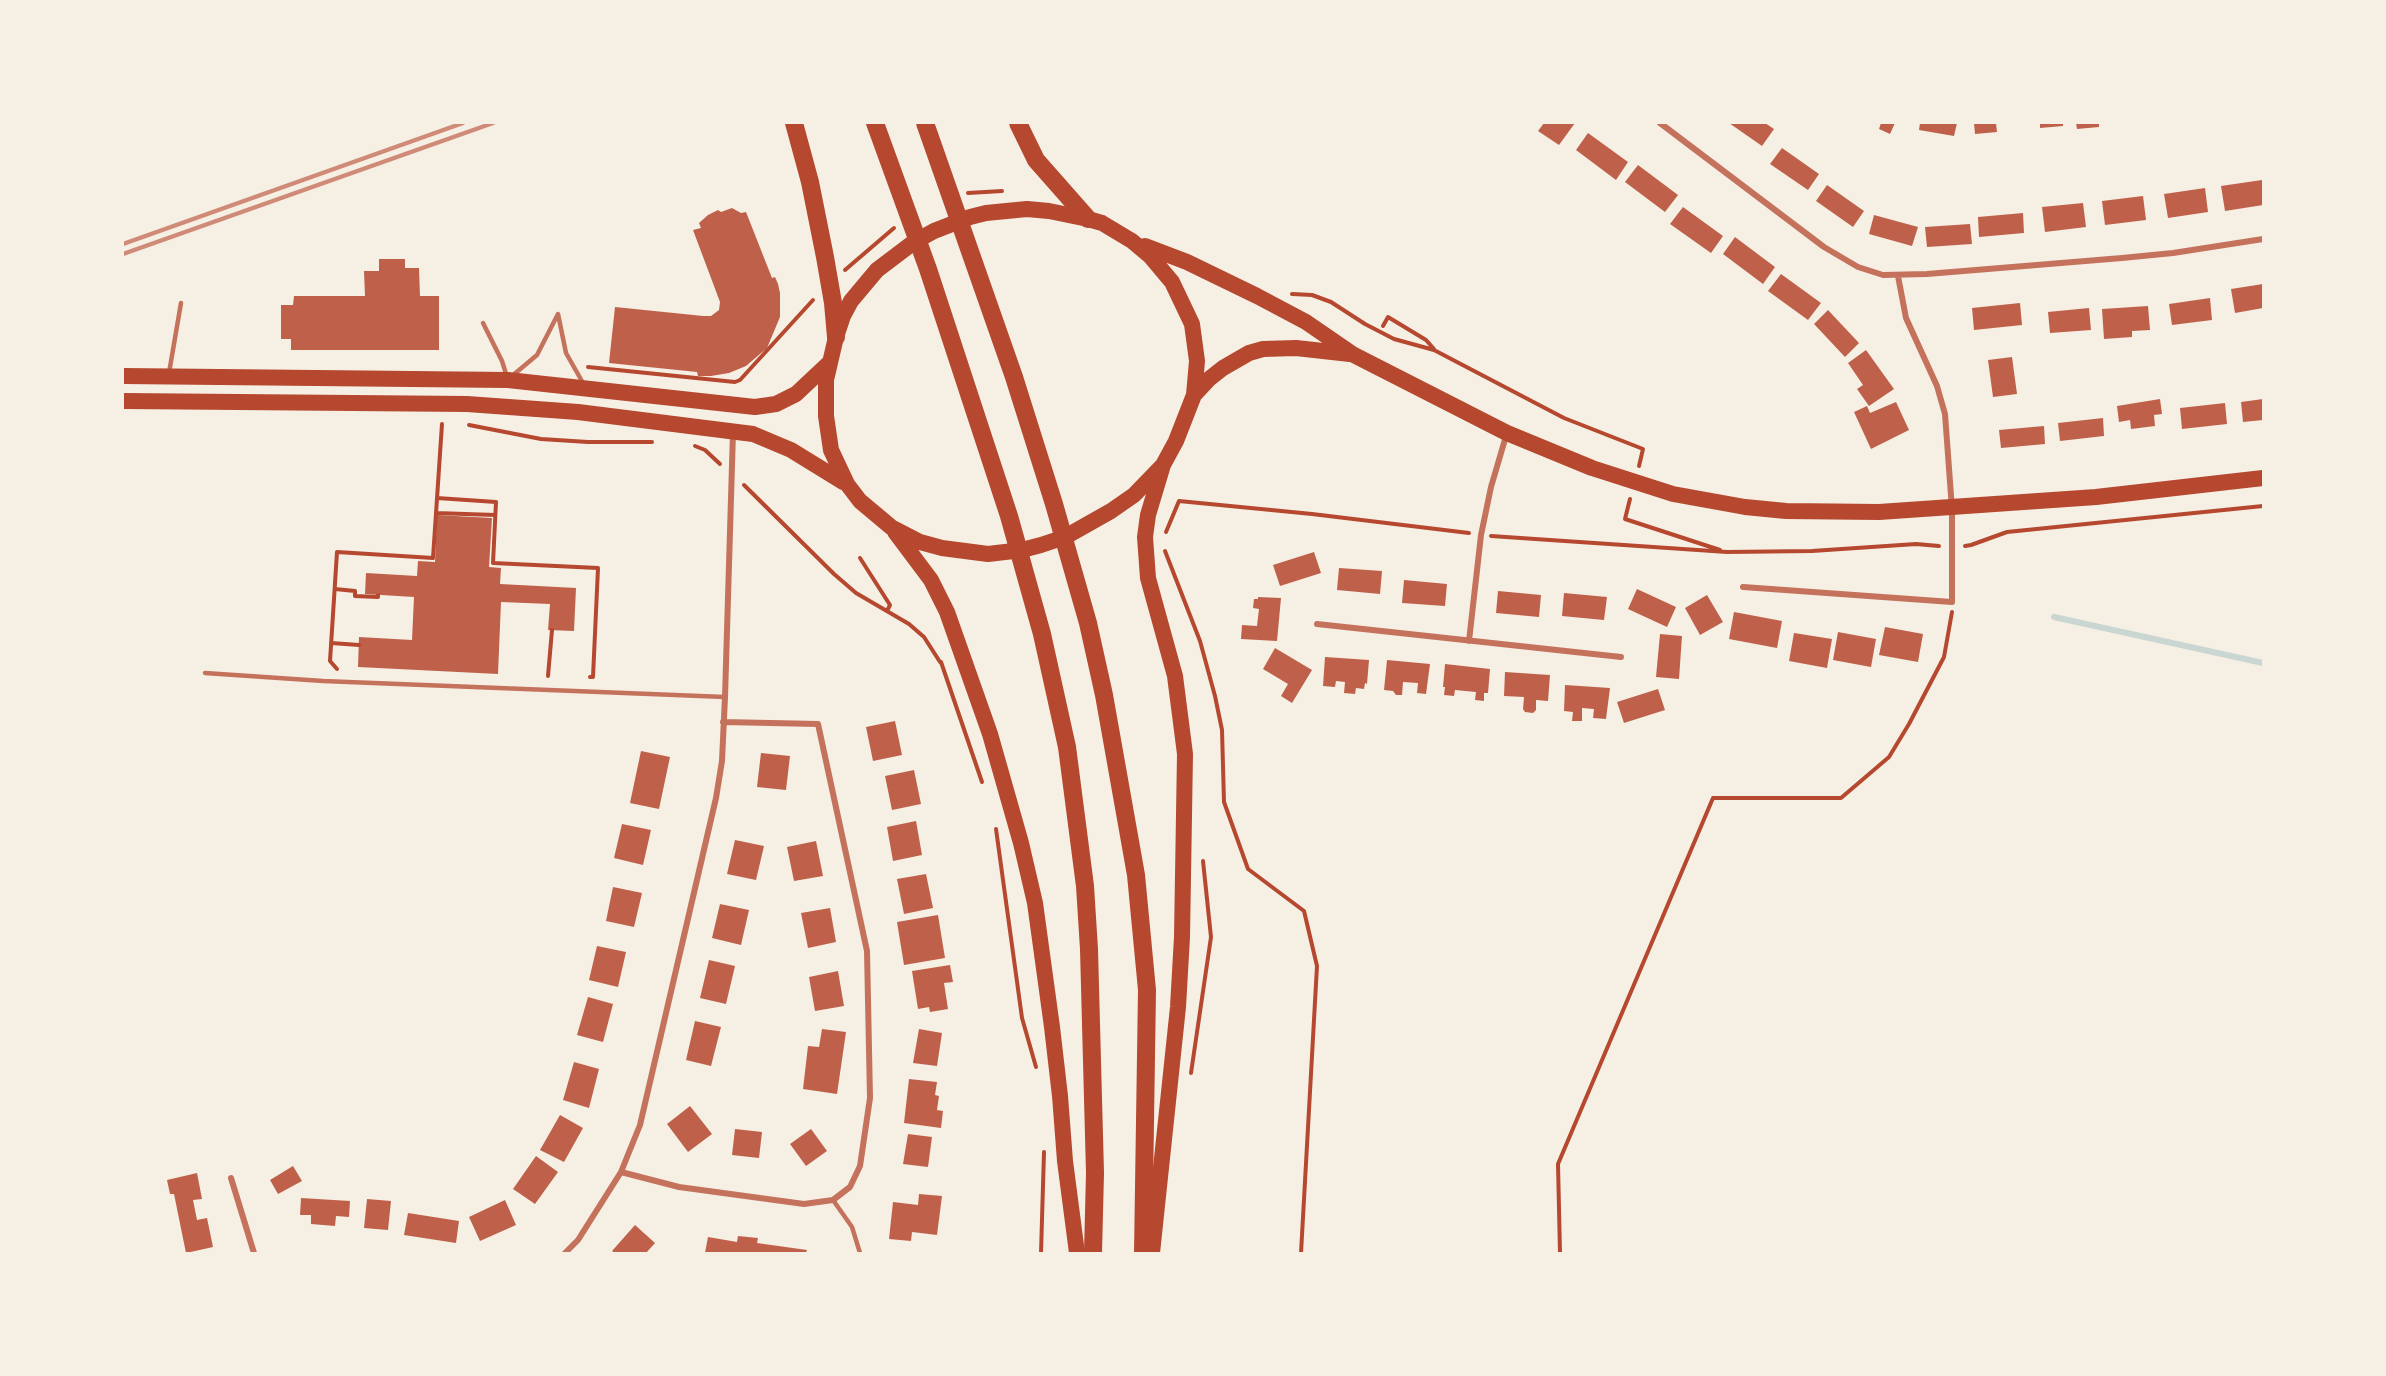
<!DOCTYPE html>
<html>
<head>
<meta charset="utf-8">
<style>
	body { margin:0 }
	#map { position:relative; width:2386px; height:1376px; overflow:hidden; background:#f6efe4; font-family:Montserrat,sans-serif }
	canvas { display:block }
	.frame { position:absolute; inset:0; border:124px solid #f6efe4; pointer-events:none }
</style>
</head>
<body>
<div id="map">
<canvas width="2386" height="1376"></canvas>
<div class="frame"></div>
</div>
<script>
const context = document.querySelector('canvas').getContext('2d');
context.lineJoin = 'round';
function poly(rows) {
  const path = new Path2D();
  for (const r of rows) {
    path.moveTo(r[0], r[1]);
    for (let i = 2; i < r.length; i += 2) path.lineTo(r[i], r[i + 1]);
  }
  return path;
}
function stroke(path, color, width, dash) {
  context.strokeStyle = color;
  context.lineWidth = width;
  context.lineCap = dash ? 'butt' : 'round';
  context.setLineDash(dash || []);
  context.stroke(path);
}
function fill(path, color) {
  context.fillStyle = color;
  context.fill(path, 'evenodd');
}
stroke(poly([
	[2054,617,2263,663]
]), '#c9d6d2', 6);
fill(poly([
	[1544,123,1575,123,1559,145,1538,131],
	[1729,123,1765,123,1774,129,1762,146],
	[1881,123,1895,123,1890,134,1879,129],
	[1920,123,1957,123,1954,136,1919,130],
	[1974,123,1996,123,1997,132,1975,134],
	[2040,123,2063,123,2063,126,2040,128],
	[2076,123,2099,123,2099,127,2077,129],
	[1588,133,1628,162,1616,180,1576,150],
	[1782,148,1819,174,1808,190,1770,164],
	[1638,165,1678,195,1665,212,1625,182],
	[2262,180,2263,205,2225,211,2221,186],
	[1827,185,1864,211,1853,227,1816,201],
	[2205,188,2208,212,2168,218,2164,194],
	[2143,196,2146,220,2105,225,2102,201],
	[2083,203,2086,227,2045,232,2042,207],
	[1683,207,1723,236,1711,253,1670,224],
	[732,208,741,213,746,212,772,278,775,277,778,284,780,293,780,317,767,348,746,366,729,373,711,376,698,376,697,372,609,363,615,307,703,316,711,316,719,310,720,302,693,230,701,228,699,223,708,215,718,210,721,212],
	[2023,213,2024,233,1979,237,1978,217],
	[1874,215,1918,227,1912,246,1869,234],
	[1970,224,1972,244,1927,247,1925,227],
	[1735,237,1775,267,1763,284,1723,254],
	[379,259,405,259,405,268,419,268,420,296,439,296,439,350,291,350,291,339,281,339,281,305,293,305,294,296,365,296,364,271,379,271],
	[1781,274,1821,303,1808,320,1768,291],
	[2263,284,2263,308,2235,313,2231,289],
	[2210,298,2212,320,2172,325,2169,304],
	[2020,303,2022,325,1974,330,1972,308],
	[2148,306,2150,330,2132,331,2132,337,2104,339,2102,309],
	[2089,308,2091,330,2050,333,2048,312],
	[1828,310,1859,343,1845,357,1814,324],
	[1866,350,1894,389,1869,406,1857,389,1863,385,1848,363],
	[2012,357,2017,394,1993,397,1988,360],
	[2160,399,2162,414,2154,415,2155,426,2131,429,2130,420,2119,422,2117,406],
	[2263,399,2263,420,2243,422,2241,402],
	[1896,402,1909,430,1871,449,1854,412,1867,406,1870,413],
	[2225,403,2227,424,2182,429,2180,408],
	[2103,418,2104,436,2060,441,2058,423],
	[2044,426,2045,444,2001,448,1999,430],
	[437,515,492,518,489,567,501,568,500,584,576,588,574,631,548,630,550,604,501,602,498,674,358,667,359,637,412,640,414,597,365,594,366,573,417,576,418,561,435,562],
	[1314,552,1321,573,1280,586,1273,565],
	[1339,568,1382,571,1380,594,1337,590],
	[1404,580,1447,584,1445,606,1402,603],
	[1637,589,1676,607,1667,627,1628,609],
	[1498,591,1541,595,1539,617,1496,613],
	[1564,593,1607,597,1604,620,1562,616],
	[1707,595,1723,622,1700,635,1685,608],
	[1258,597,1281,598,1277,641,1241,639,1242,625,1257,626,1259,609,1253,608,1254,599,1258,599],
	[1734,612,1782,621,1777,648,1729,639],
	[1885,627,1923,634,1918,662,1879,655],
	[1838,632,1876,639,1871,667,1833,660],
	[1794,633,1832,639,1827,668,1789,661],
	[1660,634,1682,636,1679,679,1656,677],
	[1275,648,1312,670,1292,703,1281,696,1288,684,1263,669],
	[1325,657,1369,660,1367,684,1365,683,1364,689,1356,688,1355,694,1344,693,1345,682,1336,681,1335,687,1323,686],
	[1387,660,1430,664,1426,694,1417,693,1418,683,1403,682,1402,695,1396,695,1393,691,1384,690],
	[1445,664,1490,669,1488,693,1484,693,1484,701,1475,700,1476,692,1455,690,1454,696,1444,695,1445,687,1443,687],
	[1505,672,1550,675,1548,701,1536,700,1536,710,1533,713,1525,712,1523,709,1524,697,1504,696],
	[1565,685,1610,688,1606,719,1593,718,1594,709,1582,708,1582,721,1572,721,1573,712,1564,711],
	[1658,689,1665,710,1624,723,1617,702],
	[895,721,902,755,873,761,866,727],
	[641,751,670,757,659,809,630,803],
	[761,753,790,756,786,790,757,787],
	[914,770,921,804,892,810,885,776],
	[916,821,922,855,893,861,887,827],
	[622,824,651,830,643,865,614,858],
	[735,840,764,846,756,880,727,874],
	[816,841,823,876,794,881,787,847],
	[926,874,933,908,904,914,897,879],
	[613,887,642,893,634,927,606,921],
	[720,904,749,910,741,945,712,938],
	[830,908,836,942,808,948,801,913],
	[938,915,945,958,904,965,897,922],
	[597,946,626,952,618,987,589,980],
	[709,960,735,966,726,1004,700,998],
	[950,965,953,982,944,983,948,1009,930,1012,929,1007,918,1009,912,971],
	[838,971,844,1006,815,1011,809,977],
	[588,997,613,1004,603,1042,577,1035],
	[695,1021,721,1027,711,1066,686,1060],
	[822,1029,846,1032,837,1094,803,1089,808,1046,819,1047],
	[919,1029,942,1033,937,1066,913,1063],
	[574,1062,599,1069,589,1108,563,1100],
	[909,1079,937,1082,935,1095,939,1096,937,1110,943,1111,941,1128,904,1123],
	[690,1106,712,1134,688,1152,667,1124],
	[560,1115,583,1128,564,1162,540,1150],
	[735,1129,762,1132,759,1158,732,1155],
	[811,1129,827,1151,806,1166,790,1144],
	[908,1134,932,1137,928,1167,903,1164],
	[536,1156,558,1172,535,1204,513,1189],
	[293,1166,302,1181,278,1194,270,1180],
	[197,1173,202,1199,193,1200,197,1220,207,1218,213,1247,186,1253,174,1194,170,1194,167,1180],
	[919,1194,942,1196,937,1235,912,1232,911,1241,889,1239,893,1202,918,1205],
	[301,1198,350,1201,349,1217,336,1216,335,1226,311,1224,311,1215,300,1215],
	[367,1199,391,1201,388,1230,364,1228],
	[505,1200,516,1225,480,1241,469,1217],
	[408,1213,459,1221,456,1243,404,1235],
	[635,1225,655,1243,646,1253,615,1253,612,1251],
	[738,1236,758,1238,757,1243,807,1250,806,1253,705,1253,708,1237,737,1242]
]), '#bf614a');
stroke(poly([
	[968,193,1002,191],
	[845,270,894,228],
	[1292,294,1312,295,1331,302,1365,324,1394,339,1434,350,1564,418,1643,449,1639,466],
	[1383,326,1388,317,1426,340,1434,349],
	[588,367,735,382,740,380,813,300],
	[469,425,541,439,588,442,652,442],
	[695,446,705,450,720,464],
	[744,485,834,574,856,593,909,624,924,637,940,662],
	[437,498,496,502,493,563,598,568,593,677,590,677],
	[1630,499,1625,519,1720,550],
	[436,513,495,515],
	[1166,532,1179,501,1312,514,1469,533],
	[1491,536,1727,552,1812,551,1916,544,1939,546],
	[1965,546,1971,545,2007,532,2263,506],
	[1165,551,1200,641,1215,696,1222,730,1224,802,1248,869,1304,911,1317,966,1301,1253],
	[860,558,890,605,887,611],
	[335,589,355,591,355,596,378,597,378,595],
	[331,643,359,645],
	[941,662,982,782],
	[337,669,330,661,337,552,433,558,442,424],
	[548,676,552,630],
	[996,829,1022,1018,1036,1067],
	[1191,1073,1211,937,1203,861],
	[1041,1253,1044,1152],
	[1560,1253,1558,1164,1713,798,1841,798,1889,757,1909,724,1944,657,1952,612]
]), '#b5482f', 4);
stroke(poly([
	[483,323,502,361,507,377],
	[169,373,181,303],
	[512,376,537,355,558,314,566,353,583,383],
	[205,673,323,681,725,697],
	[833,1200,852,1227,860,1253]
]), '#c5725c', 4.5);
stroke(poly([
	[1660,123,1824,247,1858,267,1883,275,1927,274,2122,258,2173,253,2263,239],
	[1743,587,1952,602,1952,509,1945,414,1937,386,1906,318,1898,276],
	[1317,624,1621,657],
	[1469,641,1481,535,1491,487,1506,436],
	[621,1172,679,1187,804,1204,833,1200,850,1187,860,1166,870,1098,867,951,818,724,723,722],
	[231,1178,254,1253],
	[565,1253,578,1240,621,1172,640,1125,716,798,722,761,725,697,733,432]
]), '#c5725c', 6);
stroke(poly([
	[1145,246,1187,262,1257,296,1306,322,1354,355,1507,433,1592,468,1673,494,1745,507,1786,511,1879,512,2096,497,2263,478],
	[123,376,508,380,755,407,776,404,796,394,829,363],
	[1194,395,1209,379,1223,368,1249,353,1263,349,1296,348,1350,354],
	[123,401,467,404,578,412,753,434,791,450,843,482],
	[895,532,931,580,947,612,990,734,1021,843,1035,903,1052,1027,1060,1096,1065,1161,1077,1253],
	[1152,1253,1178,1007,1182,937,1185,754,1175,676,1148,578,1145,537,1148,515,1163,465,1176,441,1194,395,1197,361,1192,324,1172,282,1151,257,1132,241,1102,223,1088,219,1049,211,1027,209,986,213,970,217,934,231,914,242,877,270,851,301,843,316,836,337,826,380,826,416,831,450,847,484,860,501,891,527,920,542,942,548,988,554,1022,550,1041,545,1065,537,1111,511,1134,495,1163,465]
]), '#b5482f', 16);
stroke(poly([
	[794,123,810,182,825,257,833,303,836,337],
	[875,123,928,269,1009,516,1042,634,1067,747,1085,886,1089,949,1095,1173,1093,1253],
	[925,123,1014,377,1054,504,1088,623,1104,695,1136,875,1147,990,1143,1253],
	[1018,123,1036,160,1088,219]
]), '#b5482f', 18);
stroke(poly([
	[123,244,463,123],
	[123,254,493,123]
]), '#cf8b77', 4.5);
</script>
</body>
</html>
